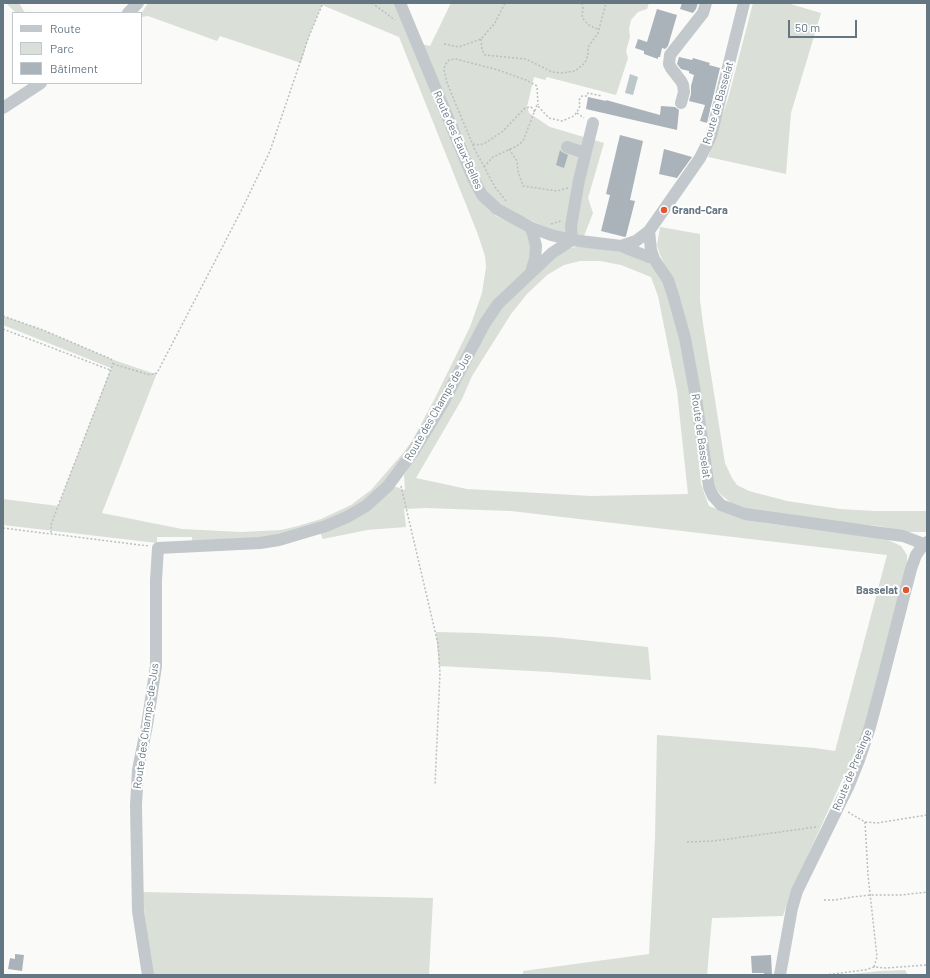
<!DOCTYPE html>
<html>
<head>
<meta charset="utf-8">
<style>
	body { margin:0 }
	#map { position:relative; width:930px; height:978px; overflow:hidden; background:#fafaf8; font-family:Barlow,sans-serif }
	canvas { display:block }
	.frame { position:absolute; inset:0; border:4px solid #657683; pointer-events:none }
	.legend { position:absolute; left:12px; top:12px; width:130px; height:72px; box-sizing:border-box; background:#fff; border:1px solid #c1c8cd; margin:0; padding:5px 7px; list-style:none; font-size:12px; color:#657683 }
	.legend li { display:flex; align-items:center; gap:8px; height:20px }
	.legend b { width:20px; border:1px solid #c1c8cd }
	.scale { position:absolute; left:788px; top:20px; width:69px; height:18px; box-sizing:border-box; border:2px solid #657683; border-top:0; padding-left:5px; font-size:12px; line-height:14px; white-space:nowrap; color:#657683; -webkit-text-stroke:3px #fff; paint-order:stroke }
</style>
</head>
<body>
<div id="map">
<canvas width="930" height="978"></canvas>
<div class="frame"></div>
<ul class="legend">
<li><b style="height:5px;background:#c3c8cc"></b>Route</li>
<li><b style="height:11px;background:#dadfd7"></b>Parc</li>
<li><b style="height:11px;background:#aab3b9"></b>Bâtiment</li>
</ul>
<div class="scale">50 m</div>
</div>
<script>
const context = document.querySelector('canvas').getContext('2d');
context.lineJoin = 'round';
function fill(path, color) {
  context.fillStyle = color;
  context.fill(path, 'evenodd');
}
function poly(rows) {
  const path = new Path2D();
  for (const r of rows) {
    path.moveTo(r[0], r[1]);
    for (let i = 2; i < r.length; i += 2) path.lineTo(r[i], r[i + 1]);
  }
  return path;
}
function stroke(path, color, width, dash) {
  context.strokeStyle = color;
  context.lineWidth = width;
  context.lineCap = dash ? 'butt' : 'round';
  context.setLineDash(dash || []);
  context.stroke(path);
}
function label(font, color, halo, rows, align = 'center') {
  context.font = font + ' Barlow,sans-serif';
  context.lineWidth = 4;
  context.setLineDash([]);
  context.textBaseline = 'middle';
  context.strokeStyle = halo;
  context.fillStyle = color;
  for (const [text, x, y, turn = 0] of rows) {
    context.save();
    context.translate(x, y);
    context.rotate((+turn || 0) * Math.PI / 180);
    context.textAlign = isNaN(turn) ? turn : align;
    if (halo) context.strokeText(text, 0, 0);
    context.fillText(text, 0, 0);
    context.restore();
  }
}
fill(poly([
	[6,3,19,3,25,13,16,13],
	[148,3,394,3,477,196,486,207,496,216,526,229,532,239,528,267,386,483,352,511,274,538,192,543,192,537,157,537,157,543,3,525,3,499,58,506,111,368,3,325,3,316,43,330,111,359,152,373,157,373,102,513,182,529,241,532,281,530,298,526,321,519,351,505,371,490,404,452,412,441,434,400,470,327,482,293,486,267,485,256,477,232,399,37,322,5,309,36,301,63,220,36,217,41,148,16,141,17,141,14],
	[451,3,649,3,647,9,638,12,631,20,629,29,630,37,626,51,628,58,616,95,547,77,545,80,534,77,527,107,529,113,550,127,604,143,588,198,593,213,584,236,578,235,576,232,558,232,516,214,495,203,483,187,422,44,430,46],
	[753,3,787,3,821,13,791,113,786,174,708,157,728,99],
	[660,227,700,234,700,300,703,324,725,463,732,478,737,485,749,491,787,501,840,509,875,511,927,511,927,532,907,532,879,526,826,521,750,510,731,503,719,493,715,486,714,480,701,395,689,334,676,286,660,255,657,245],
	[580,246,620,252,644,259,652,266,664,283,677,321,694,415,701,484,709,506,738,517,765,523,886,539,901,546,907,555,907,563,866,724,846,779,843,778,789,897,783,916,712,918,707,975,523,975,523,971,649,954,655,838,657,735,815,748,835,751,887,555,511,511,426,508,404,509,406,527,367,530,323,539,320,532,393,486,405,490,404,475,408,468,428,436,476,353,491,321,502,306,548,262,566,249],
	[580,261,600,261,621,265,651,277,658,296,677,391,688,494,591,496,467,489,416,478,462,399,472,376,511,314,527,294,547,275,564,265],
	[436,632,477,633,553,637,648,647,651,680,550,672,439,666],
	[142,892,433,898,429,975,152,975],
	[905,970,908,975,843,975,879,971]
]), '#dadfd7');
fill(poly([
	[630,74,638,77,633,95,625,93]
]), '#bbc7cb');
fill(poly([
	[682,3,698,3,696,9,693,13,680,9],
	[657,9,677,15,668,46,665,49,662,48,660,57,658,57,658,59,644,54,644,51,635,48,638,39,647,42],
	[679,57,692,60,693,58,710,63,709,65,720,68,707,123,700,121,705,105,689,101,691,94,691,86,694,75,689,73,689,71,681,69,677,64],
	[588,97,606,101,606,100,660,115,661,106,675,107,679,110,677,130,586,109],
	[620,135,643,141,630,200,635,201,626,236,625,237,601,231,610,195,606,194],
	[664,149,692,157,677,178,659,174],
	[560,150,562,152,568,155,564,168,556,165],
	[15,954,24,955,22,971,8,969,10,958,15,959],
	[771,955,772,975,764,975,764,973,752,973,751,956]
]), '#aab3b9');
stroke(poly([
	[372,3,395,20],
	[582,3,583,8,582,16,584,20,589,25,599,30],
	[481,39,482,50,485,55,526,59,552,72,561,73,575,71,585,63,588,55,588,47,598,33,606,3],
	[444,44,459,47,481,39,495,23,505,3],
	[577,113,584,118],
	[473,144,480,145,487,142,503,131,525,108,531,107,535,112],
	[509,149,517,161,518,171,523,186,557,191,568,188],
	[484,167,493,157,517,146,523,141,537,105,549,118,562,121,574,116,577,112,580,106,579,100,582,96,587,96,588,93,602,96],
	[506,201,495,187,475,150,447,83,444,70,445,65,449,60,456,59,498,70,526,80,537,86,538,105],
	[551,224,561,221],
	[3,316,43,330,111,359,113,364,58,506,51,525,51,534],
	[3,329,110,370],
	[113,364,150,375,157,373,241,211,270,151,309,36,323,3],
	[401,486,438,644,440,673,435,785],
	[3,528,149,546],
	[848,812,865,822,877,823,927,815],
	[865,822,868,875,877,957,874,967],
	[687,842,714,841,816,827],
	[824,900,835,900,852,897,871,895,902,895,927,892],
	[825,975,865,970,874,967,886,968,927,965]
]), '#bbbfc2', 1.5, [2, 2]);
stroke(poly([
	[400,3,473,178,482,195,497,209,530,227,551,235,572,240,621,246,636,241,649,231],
	[744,3,711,136,700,158,649,231,651,250,654,259,668,280,673,295,685,338,696,398,709,487,713,496,721,505,745,514,903,536,924,544],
	[128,13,138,3],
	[681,103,684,92,683,85,681,81,671,68,669,64,670,55,703,13,706,3],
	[3,108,41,83],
	[567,147,585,153],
	[530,227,533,234,536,246,535,259,531,272],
	[572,240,571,226,579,180,593,123],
	[621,246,654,259],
	[148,975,138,911,136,805,138,770,147,725,156,666,156,580,158,548,260,543,279,540,326,526,347,517,366,506,388,486,413,452,443,403,485,323,498,304,552,253,572,240],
	[780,975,792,908,797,891,849,785,859,760,870,727,882,682,911,569,916,555,924,544,927,542]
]), '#c3c8cc', 12);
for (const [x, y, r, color] of [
	[664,210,4,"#e4572e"],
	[906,590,4,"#e4572e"]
]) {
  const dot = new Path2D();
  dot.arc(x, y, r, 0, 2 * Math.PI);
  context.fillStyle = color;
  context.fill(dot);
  stroke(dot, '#fff', 1.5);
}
label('11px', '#657683', '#fff', [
	["Route de Basselat",718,103,-74],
	["Route des Eaux-Belles",458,140,66],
	["Route des Champs de Jus",438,407,-60],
	["Route de Basselat",701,436,82],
	["Route des Champs-de-Jus",146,726,-82],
	["Route de Presinge",852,770,-68]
]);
label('bold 11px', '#657683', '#fff', [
	["Grand-Cara",672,210],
	["Basselat",898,590,"right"]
], 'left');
</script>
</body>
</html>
